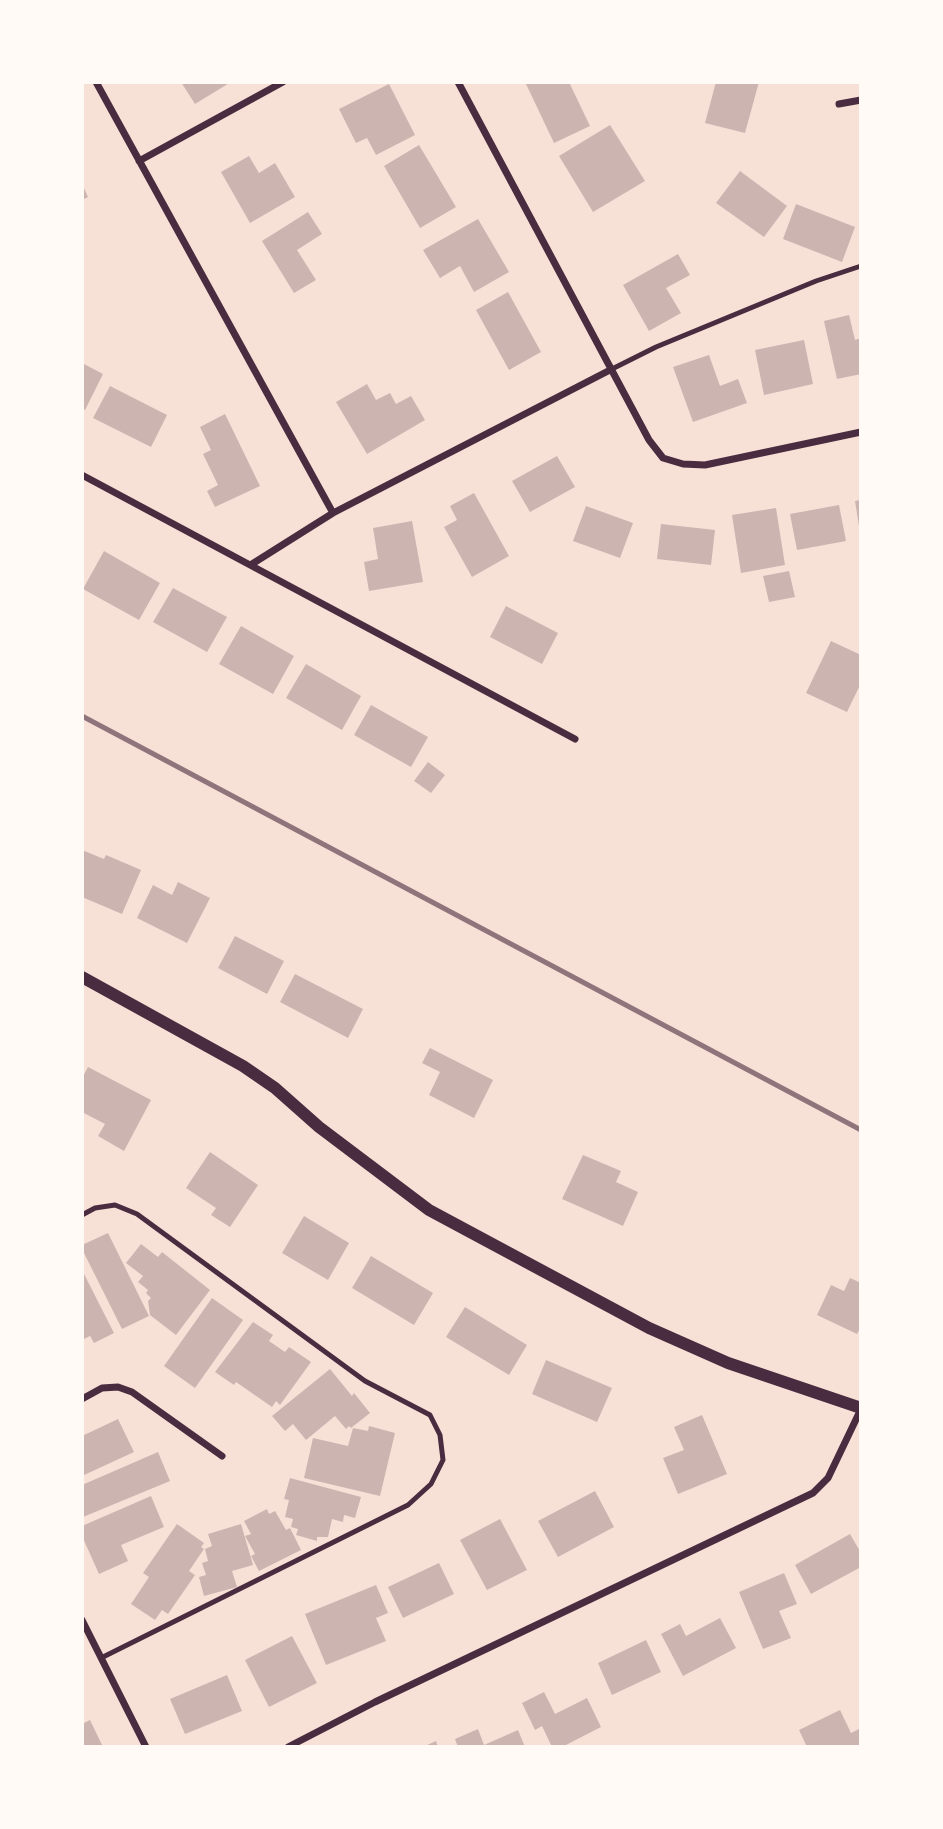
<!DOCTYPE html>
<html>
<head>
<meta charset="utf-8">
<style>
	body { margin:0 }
	#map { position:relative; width:943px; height:1829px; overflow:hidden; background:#f7e1d7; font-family:"Asap Condensed",sans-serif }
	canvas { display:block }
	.frame { position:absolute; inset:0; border:84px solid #fffaf5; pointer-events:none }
</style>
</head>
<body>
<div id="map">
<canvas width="943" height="1829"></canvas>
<div class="frame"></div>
</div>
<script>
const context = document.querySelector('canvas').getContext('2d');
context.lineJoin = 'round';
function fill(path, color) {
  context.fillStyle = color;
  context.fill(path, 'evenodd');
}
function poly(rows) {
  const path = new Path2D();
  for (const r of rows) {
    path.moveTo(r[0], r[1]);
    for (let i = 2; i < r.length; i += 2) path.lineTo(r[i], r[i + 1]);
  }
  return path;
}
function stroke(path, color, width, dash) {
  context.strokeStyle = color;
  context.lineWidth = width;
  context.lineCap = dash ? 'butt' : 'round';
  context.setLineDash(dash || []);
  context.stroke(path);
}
fill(poly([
	[181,82,231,82,195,104],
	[529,82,569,82,590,126,554,143,526,84],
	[716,82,759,82,745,133,705,123],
	[389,84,415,135,376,155,367,138,356,143,339,109],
	[610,125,645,181,593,212,559,156],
	[419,145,456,207,420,228,384,166],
	[249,156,259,173,275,163,295,197,250,223,221,172],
	[740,171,787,206,764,237,716,203],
	[82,184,88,197,82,200],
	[796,204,855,227,842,262,783,239],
	[308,212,322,234,297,250,316,280,294,293,262,241],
	[478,219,509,272,474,292,460,266,440,278,423,250],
	[678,254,690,275,666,288,681,313,649,331,623,285],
	[508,292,541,352,509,370,476,310],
	[849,315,855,340,861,338,861,374,837,379,824,321],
	[804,340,813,384,764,395,755,350],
	[709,355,720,386,738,379,747,403,693,422,673,367],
	[82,363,103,374,85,410,82,408],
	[367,384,376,400,390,393,396,404,411,396,425,420,367,454,336,402],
	[110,386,167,415,151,447,93,418],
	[225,414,260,486,215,507,207,491,218,485,203,454,211,450,200,427],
	[557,456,575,487,530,512,512,481],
	[474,493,509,556,472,577,444,527,457,520,450,506],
	[861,500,861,526,859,526,855,501],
	[839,505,846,541,797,550,790,514],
	[586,506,633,523,620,558,573,541],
	[776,508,785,565,741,573,732,515],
	[412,521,423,582,369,591,364,562,378,559,373,528],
	[661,524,715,530,711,565,657,559],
	[104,551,160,583,139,620,83,589],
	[789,571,795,597,769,602,763,576],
	[173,588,227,617,207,652,153,622],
	[506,606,558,633,542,664,490,637],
	[241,626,294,656,273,694,219,664],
	[831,641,861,655,861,683,847,712,806,693],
	[306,664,361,696,342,730,286,698],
	[371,705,428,737,411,767,354,735],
	[428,762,445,775,431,793,414,781],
	[82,850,104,859,106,855,141,870,122,914,82,897],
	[178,882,210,898,187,943,137,918,153,885,172,895],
	[235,936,284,961,267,994,218,968],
	[295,974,363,1009,348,1038,280,1002],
	[430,1048,493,1080,474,1118,429,1095,440,1072,422,1063],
	[88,1067,151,1100,124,1151,98,1136,105,1124,82,1112,82,1078],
	[210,1152,258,1185,230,1227,211,1215,216,1208,186,1188],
	[583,1155,621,1171,616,1182,638,1192,623,1226,562,1199],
	[304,1216,349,1243,328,1280,282,1253],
	[108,1233,149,1316,122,1329,82,1249,82,1245],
	[141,1244,158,1257,162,1252,210,1290,176,1335,150,1315,148,1301,151,1298,146,1293,148,1290,138,1282,143,1276,126,1263],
	[371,1256,433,1293,414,1325,352,1288],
	[82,1270,114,1333,94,1343,90,1336,82,1340],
	[850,1278,861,1283,861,1327,857,1334,817,1315,831,1285,844,1291],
	[212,1298,243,1320,195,1388,164,1366],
	[465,1307,527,1345,509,1375,446,1337],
	[253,1322,273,1335,269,1341,285,1352,289,1347,311,1362,280,1405,276,1401,272,1407,236,1382,234,1385,215,1372],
	[546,1360,612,1388,597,1422,532,1394],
	[330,1369,352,1396,354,1393,370,1413,351,1428,349,1426,346,1429,335,1416,306,1440,293,1424,285,1431,272,1416],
	[702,1415,727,1474,678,1494,663,1458,684,1450,674,1427],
	[118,1419,134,1452,82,1476,82,1436],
	[369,1426,395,1433,380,1496,304,1478,313,1438,348,1446,353,1428,368,1431],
	[158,1452,170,1481,83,1517,82,1485],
	[290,1478,361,1497,355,1518,344,1515,343,1522,332,1519,328,1537,317,1537,317,1541,296,1535,298,1529,291,1527,293,1519,285,1517,289,1500,284,1499],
	[595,1491,614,1527,558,1557,538,1521],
	[151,1496,164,1527,121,1545,128,1561,99,1574,82,1536,82,1526],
	[267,1509,269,1514,275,1511,286,1530,290,1528,301,1550,259,1571,251,1556,255,1554,245,1536,251,1534,244,1521],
	[500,1519,527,1570,487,1590,460,1540],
	[177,1524,204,1543,201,1547,204,1549,189,1571,195,1575,168,1614,162,1610,155,1620,131,1604,149,1577,143,1573],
	[241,1524,253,1565,232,1571,237,1587,204,1596,199,1577,206,1575,202,1563,208,1561,205,1549,212,1546,208,1534],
	[850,1534,861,1553,861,1567,811,1594,795,1565],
	[439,1563,454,1594,403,1618,388,1587],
	[784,1573,797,1604,779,1611,791,1638,763,1649,739,1592],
	[376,1585,388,1613,376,1618,386,1641,326,1665,305,1614],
	[720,1618,736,1648,683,1676,661,1634,680,1624,686,1636],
	[292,1636,317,1683,269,1707,245,1660],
	[646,1640,661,1672,612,1695,598,1663],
	[227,1675,242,1711,185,1734,170,1699],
	[544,1692,555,1714,587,1698,601,1727,562,1747,552,1747,542,1726,535,1730,522,1703],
	[840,1710,851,1733,859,1729,861,1747,807,1747,799,1730],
	[90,1720,103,1747,82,1747,82,1724],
	[478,1729,484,1745,518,1730,525,1747,458,1747,455,1739],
	[436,1741,438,1747,423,1747]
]), '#ccb4b1');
stroke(poly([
	[612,369,656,347,816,281,861,266],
	[82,1215,95,1208,115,1205,137,1214,365,1381,430,1415,440,1435,443,1460,431,1484,408,1505,101,1658]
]), '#4a2c40', 5);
stroke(poly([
	[96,82,333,513],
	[458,82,649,440,663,458,683,464,705,465,861,432],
	[839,104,861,100],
	[139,161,283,82],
	[82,475,575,739],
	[252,564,333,513,612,369],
	[82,1399,102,1388,118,1387,132,1392,222,1456],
	[82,1620,146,1747],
	[288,1747,375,1702,813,1493,828,1478,861,1409]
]), '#4a2c40', 7);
stroke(poly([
	[82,977,243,1066,275,1088,319,1127,429,1210,649,1328,728,1363,861,1408]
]), '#4a2c40', 12);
stroke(poly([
	[82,716,861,1130]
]), '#8f747c', 5);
</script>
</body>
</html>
